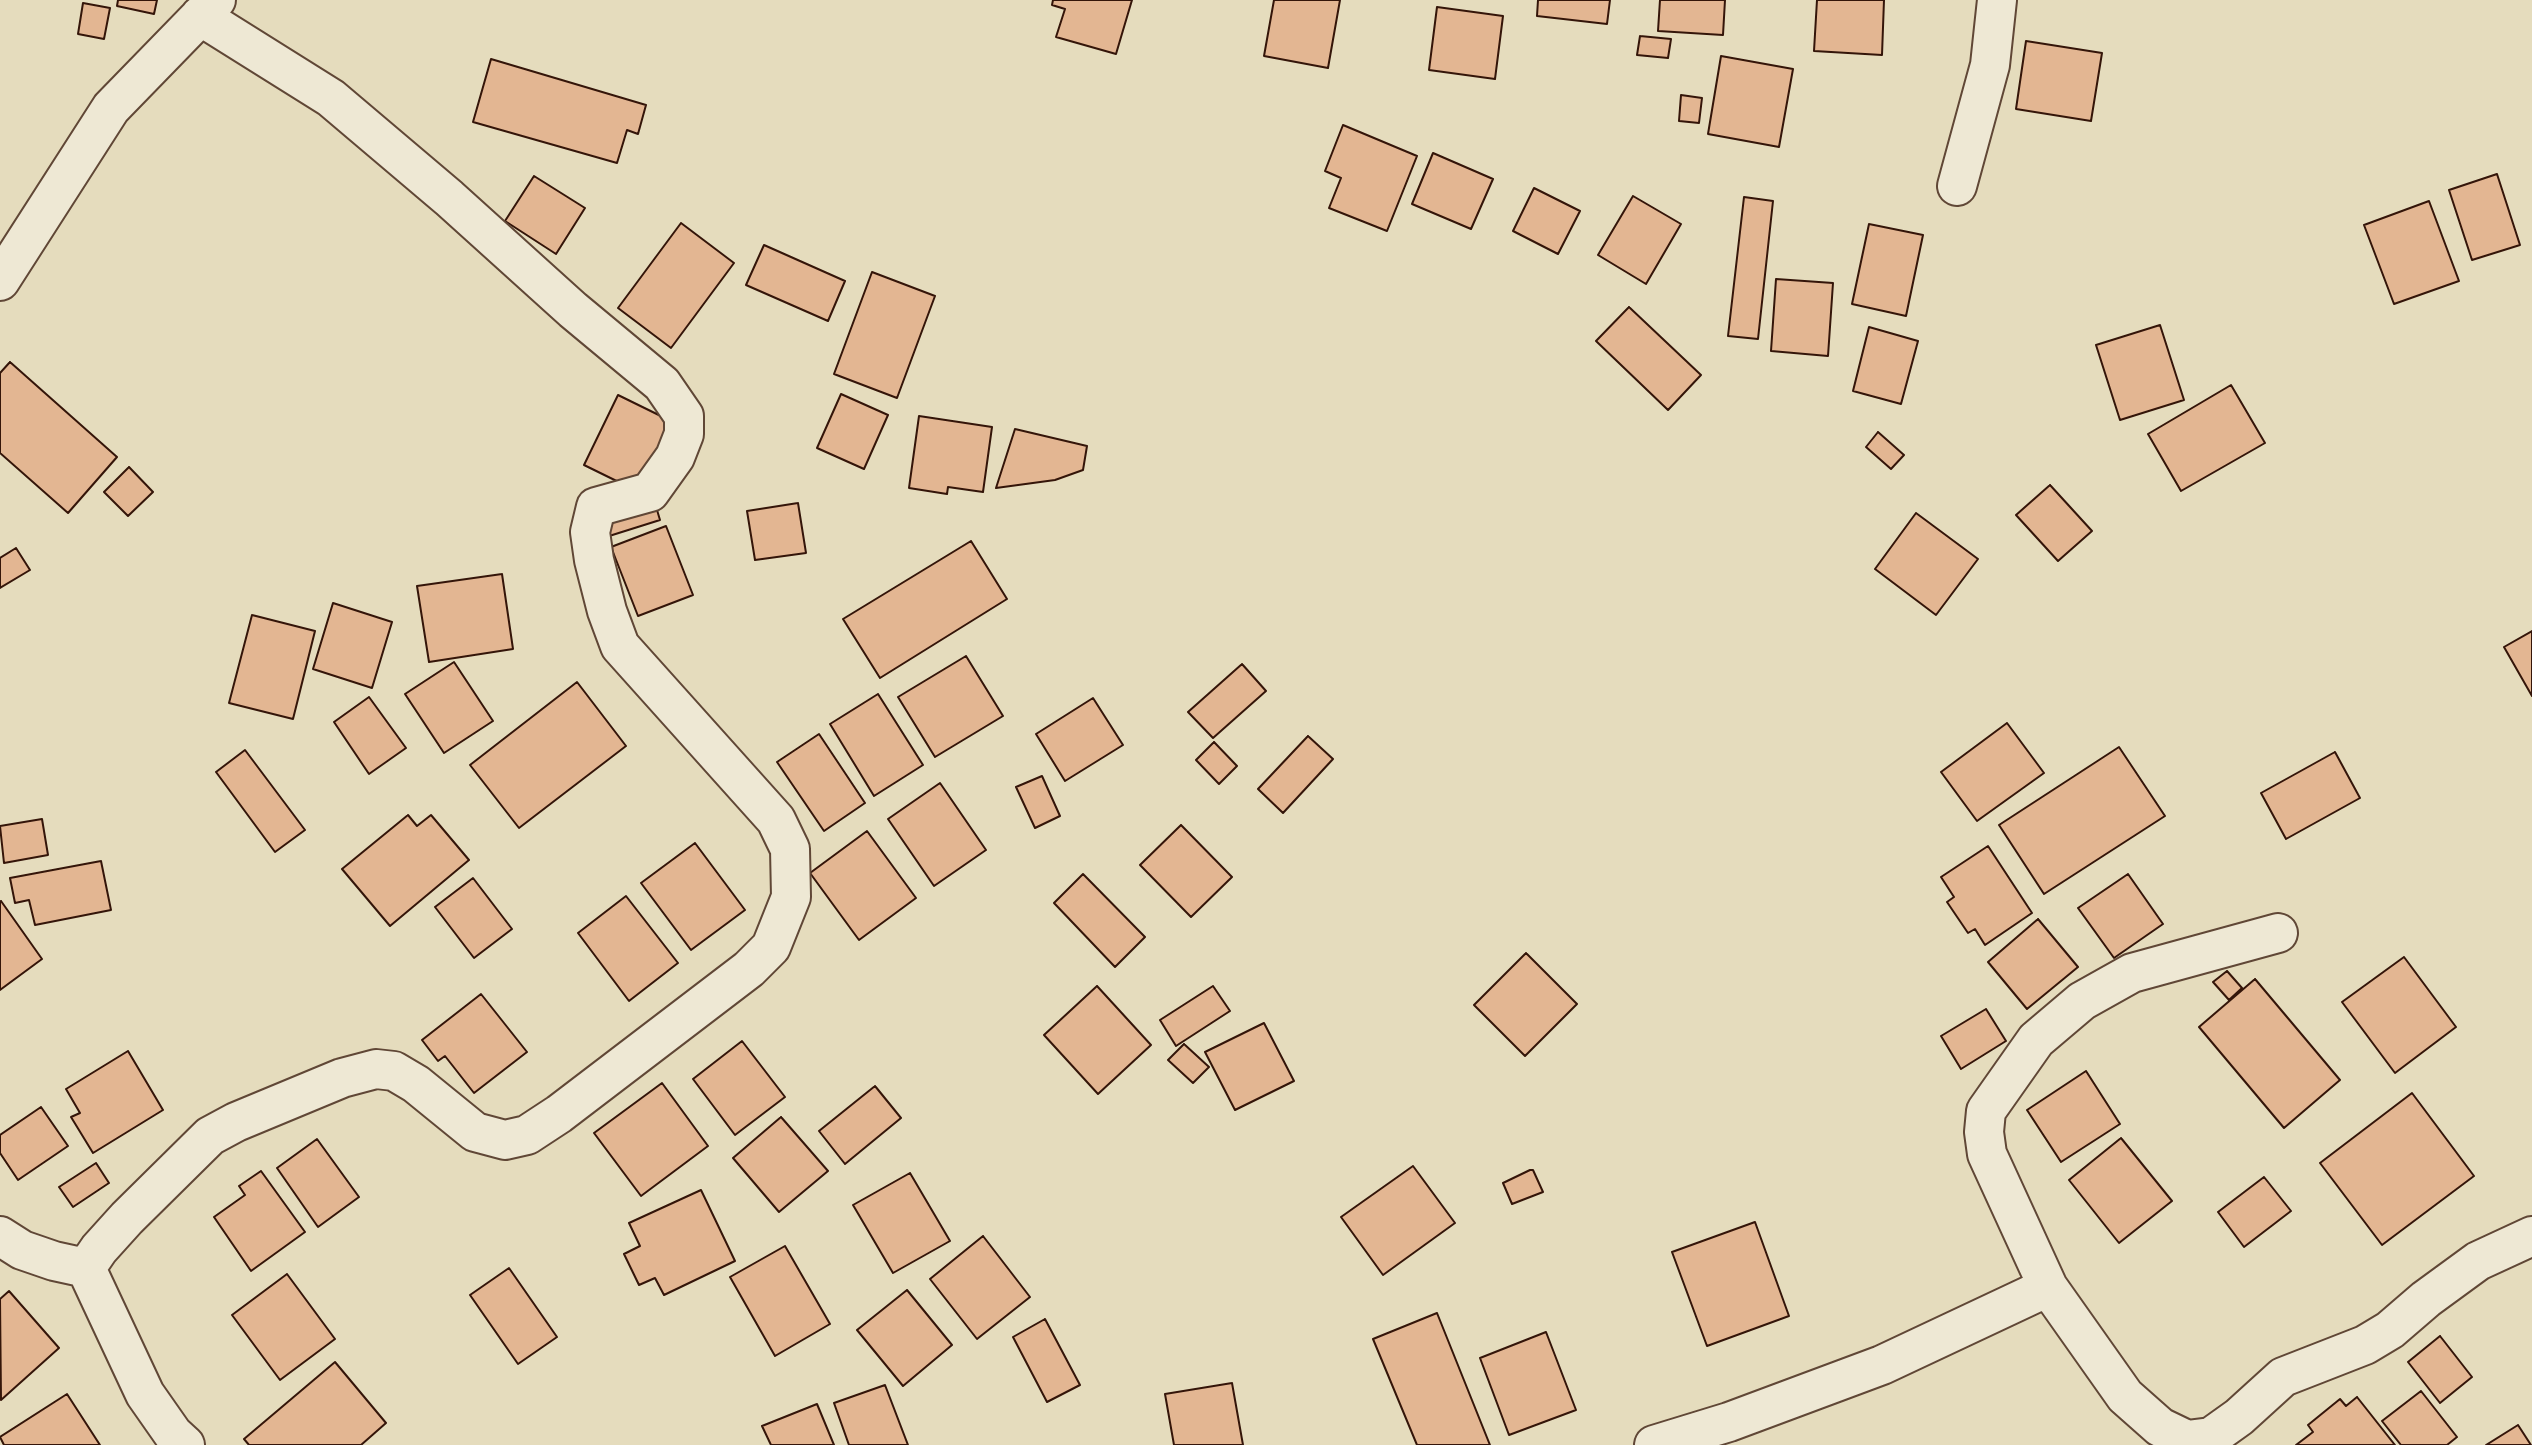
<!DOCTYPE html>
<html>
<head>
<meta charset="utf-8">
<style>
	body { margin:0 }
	canvas { display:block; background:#e5dcbd }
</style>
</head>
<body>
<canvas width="2532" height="1445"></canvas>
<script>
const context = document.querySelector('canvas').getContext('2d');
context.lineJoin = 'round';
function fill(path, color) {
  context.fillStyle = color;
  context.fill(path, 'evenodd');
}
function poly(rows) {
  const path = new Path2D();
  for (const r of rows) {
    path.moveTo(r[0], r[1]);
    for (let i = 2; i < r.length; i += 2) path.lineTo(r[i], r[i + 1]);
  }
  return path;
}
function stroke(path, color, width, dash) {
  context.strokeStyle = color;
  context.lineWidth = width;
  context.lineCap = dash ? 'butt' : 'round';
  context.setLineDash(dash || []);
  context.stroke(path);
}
const building = poly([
	[118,0,157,0,154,14,117,6,118,0],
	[1053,0,1132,0,1116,54,1056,37,1065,9,1052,5,1053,0],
	[1274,0,1340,0,1328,68,1264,56,1274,0],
	[1538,0,1610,0,1607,24,1537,16,1538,0],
	[1660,0,1725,0,1723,35,1658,31,1660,0],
	[1817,0,1884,0,1882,55,1814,51,1817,0],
	[83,3,110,8,104,39,78,34,83,3],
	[1437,7,1503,16,1495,79,1429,70,1437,7],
	[1640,36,1671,39,1668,58,1637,55,1640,36],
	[2026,41,2102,53,2091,121,2016,109,2026,41],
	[1721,56,1793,69,1779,147,1708,134,1721,56],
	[491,59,646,105,638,134,627,130,617,163,473,122,491,59],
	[1681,95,1702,98,1699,123,1679,121,1681,95],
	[1343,125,1417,156,1387,231,1329,208,1341,178,1325,171,1343,125],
	[1433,153,1493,179,1471,229,1412,204,1433,153],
	[2497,174,2520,245,2472,260,2449,190,2497,174],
	[534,176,585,208,556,254,505,221,534,176],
	[1534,188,1580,211,1558,254,1513,231,1534,188],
	[1633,196,1681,224,1646,284,1598,255,1633,196],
	[1744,197,1773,201,1758,339,1728,336,1744,197],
	[2429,201,2459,281,2394,304,2364,225,2429,201],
	[681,223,734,263,671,348,618,308,681,223],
	[1869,224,1923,235,1906,316,1852,304,1869,224],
	[764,245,845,281,828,321,746,285,764,245],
	[872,272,935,296,897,398,834,374,872,272],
	[1776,279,1833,283,1828,356,1771,351,1776,279],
	[1629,307,1701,375,1668,410,1596,341,1629,307],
	[2160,325,2184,400,2120,420,2096,345,2160,325],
	[1869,327,1918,341,1901,404,1853,391,1869,327],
	[10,362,117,457,68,513,0,453,0,373,10,362],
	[2231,385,2265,443,2181,491,2148,434,2231,385],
	[841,394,888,415,864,469,817,448,841,394],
	[618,395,671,421,637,491,584,465,618,395],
	[919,416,992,427,983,492,948,487,947,494,909,488,919,416],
	[1015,429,1087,446,1083,470,1055,480,996,488,1015,429],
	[1878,432,1904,455,1891,469,1866,447,1878,432],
	[129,467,153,492,128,516,104,492,129,467],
	[2050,485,2092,531,2058,561,2016,515,2050,485],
	[654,500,660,520,606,537,599,517,654,500],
	[798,503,806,553,755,560,747,511,798,503],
	[1916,513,1978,559,1936,615,1875,569,1916,513],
	[666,526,693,595,638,616,611,547,666,526],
	[971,541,1007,599,880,678,843,619,971,541],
	[16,548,30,570,0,588,0,558,16,548],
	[502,574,513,649,429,662,417,586,502,574],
	[333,603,392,622,372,688,313,669,333,603],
	[252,615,315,631,293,719,229,703,252,615],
	[2532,631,2532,696,2504,647,2532,631],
	[966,656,1003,716,935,757,898,697,966,656],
	[454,662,493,721,444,753,405,694,454,662],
	[1242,664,1266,691,1213,738,1188,712,1242,664],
	[577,682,626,746,519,828,470,765,577,682],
	[878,694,923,765,874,796,830,724,878,694],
	[369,697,406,748,369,774,334,722,369,697],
	[1093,698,1123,745,1065,781,1036,734,1093,698],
	[2007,723,2044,773,1977,821,1941,772,2007,723],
	[819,734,865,803,824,831,777,762,819,734],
	[1308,736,1333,759,1283,813,1258,789,1308,736],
	[1214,742,1237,766,1219,784,1196,760,1214,742],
	[2119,747,2165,816,2044,894,1999,825,2119,747],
	[245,750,305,830,275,852,216,772,245,750],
	[2335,752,2360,798,2286,839,2261,793,2335,752],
	[1042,776,1060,816,1035,828,1016,787,1042,776],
	[940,783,986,850,934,886,888,819,940,783],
	[408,815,417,826,431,815,469,860,390,926,342,869,408,815],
	[42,819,48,855,4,863,0,826,42,819],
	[1181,825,1232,877,1191,917,1140,865,1181,825],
	[867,831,916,898,859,940,810,873,867,831],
	[695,843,745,910,691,950,641,883,695,843],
	[1988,846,2032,913,1985,945,1975,929,1968,933,1947,902,1954,897,1941,877,1988,846],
	[101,861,111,910,35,925,29,900,15,903,10,878,101,861],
	[1083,874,1145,937,1115,967,1054,903,1083,874],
	[2128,874,2163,924,2114,958,2078,908,2128,874],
	[473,878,512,929,474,958,435,907,473,878],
	[626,896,678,963,629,1001,578,933,626,896],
	[1,901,42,959,0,990,0,902,1,901],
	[2038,919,2078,967,2027,1009,1988,962,2038,919],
	[1526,953,1577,1004,1525,1056,1474,1005,1526,953],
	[2404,957,2456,1027,2395,1073,2342,1002,2404,957],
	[2227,971,2242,988,2229,1000,2213,982,2227,971],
	[2255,979,2340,1080,2284,1128,2199,1027,2255,979],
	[1097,986,1151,1045,1098,1094,1044,1035,1097,986],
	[1213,986,1230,1011,1176,1046,1160,1020,1213,986],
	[481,994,527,1052,474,1093,445,1056,438,1061,422,1040,481,994],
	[1986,1009,2006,1041,1961,1069,1941,1036,1986,1009],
	[1264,1023,1294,1081,1235,1110,1205,1052,1264,1023],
	[742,1041,785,1097,735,1135,693,1079,742,1041],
	[1184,1044,1209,1067,1193,1083,1168,1060,1184,1044],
	[128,1051,163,1110,93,1153,71,1117,80,1113,66,1089,128,1051],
	[2086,1071,2120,1124,2061,1162,2027,1110,2086,1071],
	[662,1083,708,1146,641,1196,594,1133,662,1083],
	[875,1086,901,1118,845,1164,819,1131,875,1086],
	[2412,1093,2474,1176,2382,1245,2320,1163,2412,1093],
	[41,1107,68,1146,18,1180,0,1153,0,1135,41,1107],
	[781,1117,828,1171,779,1212,733,1158,781,1117],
	[2121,1138,2172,1201,2119,1243,2069,1180,2121,1138],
	[317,1139,359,1197,318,1227,277,1168,317,1139],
	[96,1163,109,1183,73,1207,59,1187,96,1163],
	[1413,1166,1455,1223,1383,1275,1341,1217,1413,1166],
	[1530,1170,1533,1170,1543,1192,1512,1204,1503,1183,1530,1170],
	[261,1171,305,1232,251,1271,214,1217,245,1195,239,1186,261,1171],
	[910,1173,950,1241,893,1273,853,1205,910,1173],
	[2264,1177,2291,1211,2244,1247,2218,1212,2264,1177],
	[701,1190,735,1261,664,1295,655,1278,639,1285,624,1254,640,1246,629,1223,701,1190],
	[1755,1222,1789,1316,1707,1346,1672,1252,1755,1222],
	[983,1236,1030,1297,977,1339,930,1279,983,1236],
	[785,1246,830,1324,775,1356,730,1277,785,1246],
	[509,1268,557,1337,518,1364,470,1295,509,1268],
	[287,1274,335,1339,280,1380,232,1315,287,1274],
	[907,1290,952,1345,903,1386,857,1330,907,1290],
	[9,1291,59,1348,1,1400,0,1299,9,1291],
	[1437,1313,1490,1445,1417,1445,1373,1339,1437,1313],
	[1045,1319,1080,1385,1047,1402,1013,1337,1045,1319],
	[1546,1332,1576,1410,1509,1435,1480,1358,1546,1332],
	[2440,1336,2472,1377,2440,1403,2408,1362,2440,1336],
	[335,1362,386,1423,361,1445,249,1445,244,1439,335,1362],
	[1232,1383,1243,1445,1174,1445,1165,1394,1232,1383],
	[885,1385,908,1445,849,1445,834,1403,885,1385],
	[2421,1391,2457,1437,2447,1445,2401,1445,2382,1421,2421,1391],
	[67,1394,100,1445,4,1445,0,1437,67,1394],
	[2357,1397,2395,1445,2296,1445,2313,1432,2308,1425,2340,1399,2346,1406,2357,1397],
	[817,1404,834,1445,771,1445,762,1426,817,1404],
	[2518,1425,2531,1445,2486,1445,2518,1425]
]);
fill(building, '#e3b692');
stroke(building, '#341509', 2);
const street = poly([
	[1957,186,1990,65,1997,0],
	[0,281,111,108,216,0],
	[0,1236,22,1250,54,1261,86,1268],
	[2048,1287,2125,1396,2160,1427,2187,1440,2211,1437,2239,1417,2283,1377,2365,1345,2390,1330,2426,1299,2478,1261,2532,1236],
	[185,1445,173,1434,145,1394,86,1268,99,1249,127,1218,210,1136,236,1122,342,1078,376,1069,394,1071,416,1084,475,1132,505,1140,527,1135,559,1114,749,969,771,947,791,897,790,849,776,820,620,646,607,611,594,560,590,532,596,507,650,492,675,457,684,434,684,416,662,384,573,310,449,198,331,98,200,16],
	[1654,1445,1729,1422,1882,1365,2048,1287,1987,1154,1984,1132,1986,1111,2036,1040,2082,1001,2132,973,2278,933]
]);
stroke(street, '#604736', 42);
stroke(street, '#eee8d4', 38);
</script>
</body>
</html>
